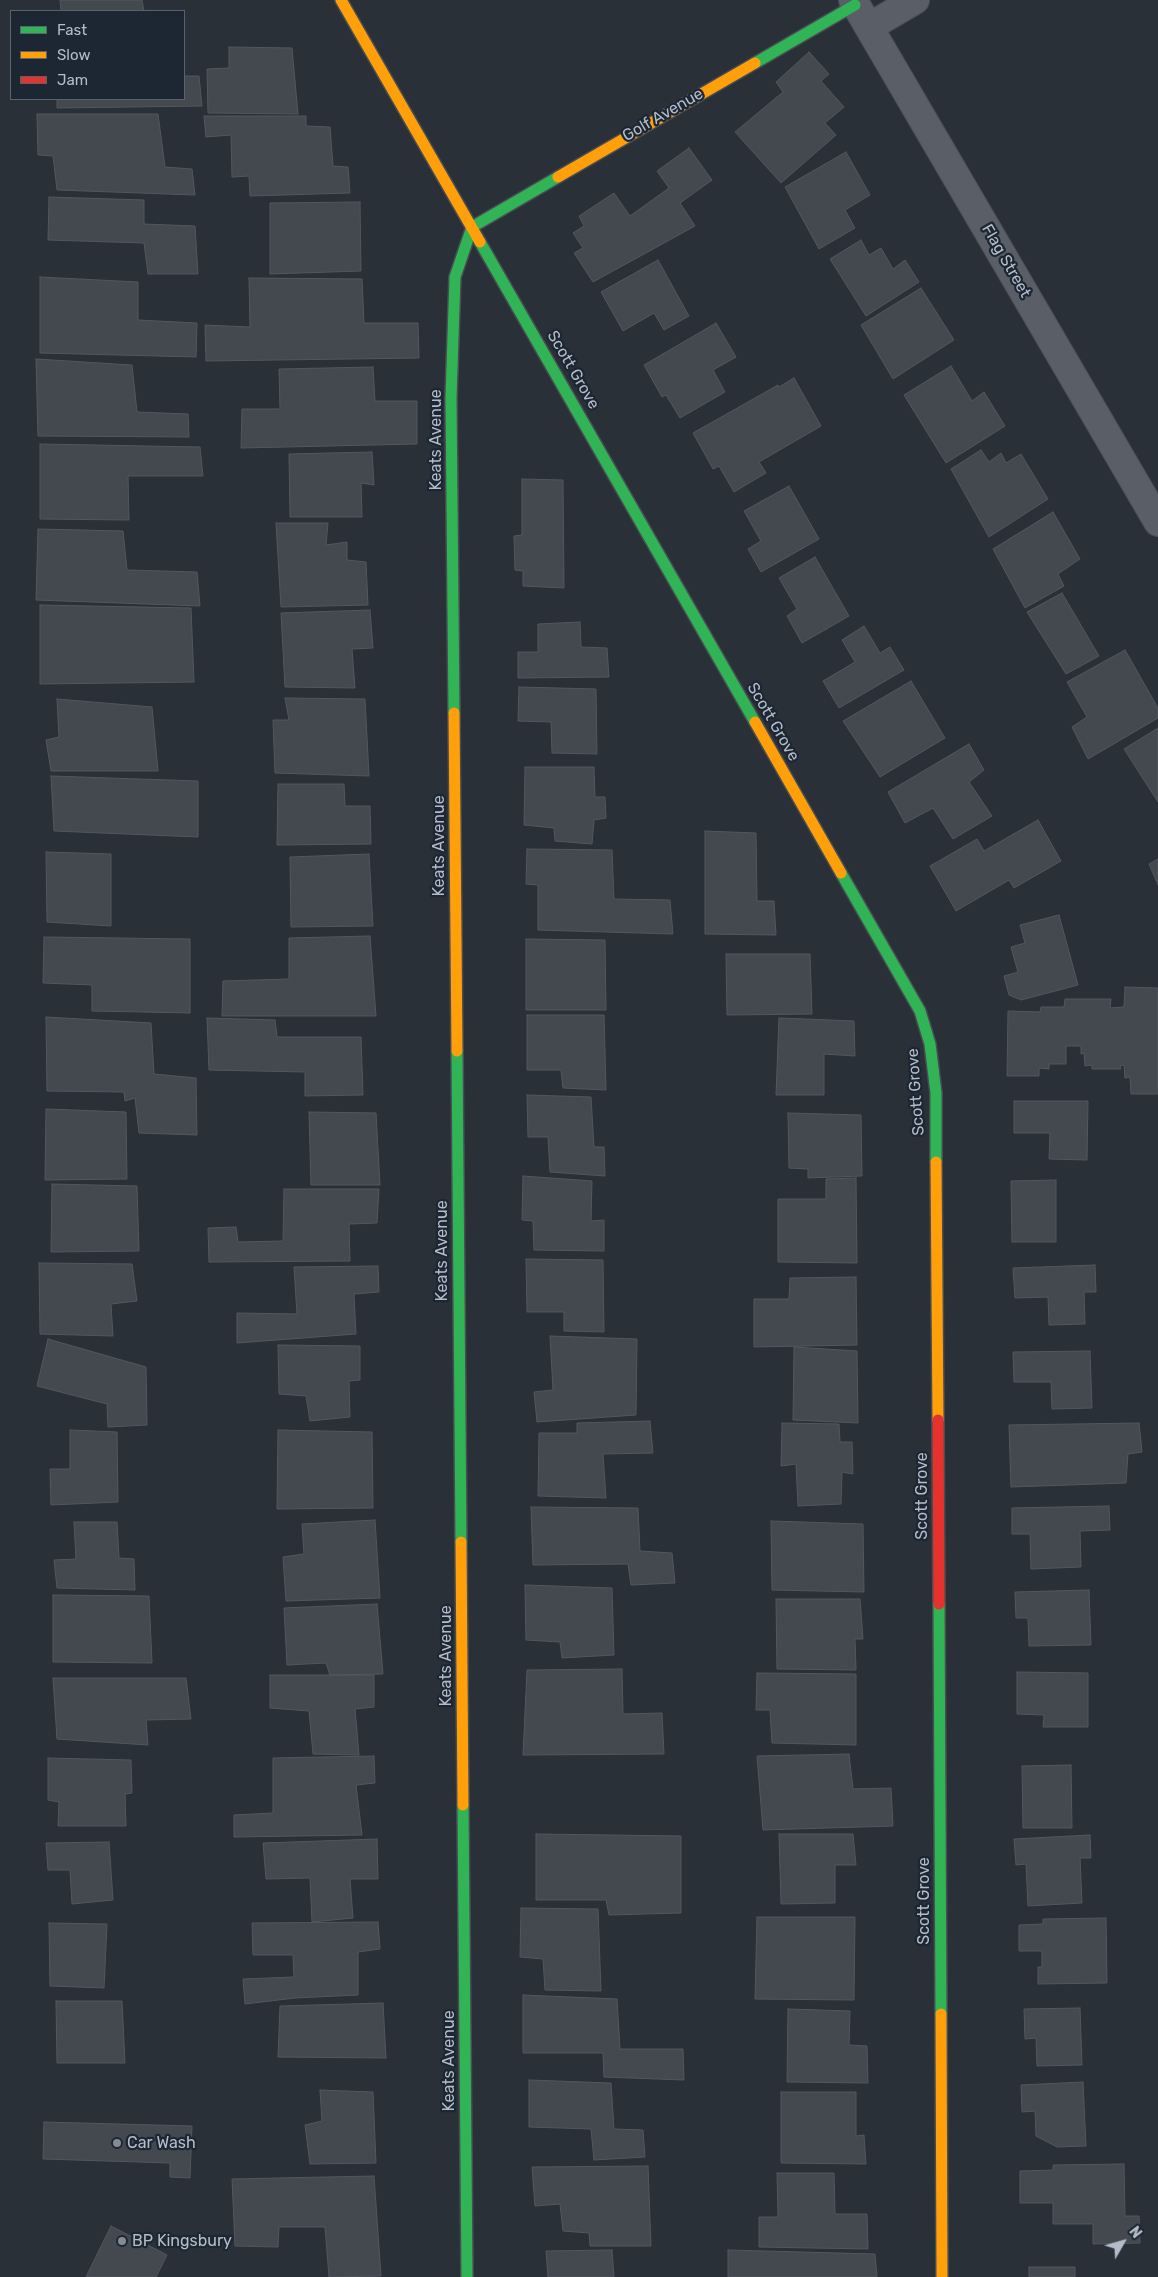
<!DOCTYPE html>
<html>
<head>
<meta charset="utf-8">
<style>
	body { margin:0 }
	#map { position:relative; width:1158px; height:2277px; overflow:hidden; background:#2a3038; font-family:Rubik,sans-serif }
	canvas { display:block }
	.legend { position:absolute; left:10px; top:10px; width:175px; height:90px; box-sizing:border-box; background:#1d2633; border:1px solid #59626f; margin:0; padding:6px 9px; list-style:none; font-size:15px; color:#b4bcc9 }
	.legend li { display:flex; align-items:center; gap:10px; height:25px }
	.legend b { width:25px; border:1px solid #59626f }
	.north { position:absolute; left:1098px; top:2217px; width:50px; height:50px; -webkit-text-stroke:4px #1d2633; paint-order:stroke; rotate:52deg; font-size:14px; font-weight:700; line-height:20px; text-align:center; color:#b4bcc9 }
	.north::after { content:''; display:block; margin:auto; width:18px; height:22px; background:#b4bcc9; clip-path:polygon(50% 0,100% 100%,50% 72%,0 100%) }
</style>
</head>
<body>
<div id="map">
<canvas width="1158" height="2277"></canvas>
<ul class="legend">
<li><b style="height:6px;background:#30b455"></b>Fast</li>
<li><b style="height:6px;background:#ff9f0a"></b>Slow</li>
<li><b style="height:6px;background:#e5322d"></b>Jam</li>
</ul>
<div class="north">N</div>
</div>
<script>
const context = document.querySelector('canvas').getContext('2d');
context.lineJoin = 'round';
function fill(path, color) {
  context.fillStyle = color;
  context.fill(path, 'evenodd');
}
function poly(rows) {
  const path = new Path2D();
  for (const r of rows) {
    path.moveTo(r[0], r[1]);
    for (let i = 2; i < r.length; i += 2) path.lineTo(r[i], r[i + 1]);
  }
  return path;
}
function stroke(path, color, width, dash) {
  context.strokeStyle = color;
  context.lineWidth = width;
  context.lineCap = dash ? 'butt' : 'round';
  context.setLineDash(dash || []);
  context.stroke(path);
}
function label(font, color, halo, rows, align = 'center') {
  context.font = font + ' Rubik,sans-serif';
  context.lineWidth = 4.5;
  context.setLineDash([]);
  context.textBaseline = 'middle';
  context.strokeStyle = halo;
  context.fillStyle = color;
  for (const [text, x, y, turn = 0] of rows) {
    context.save();
    context.translate(x, y);
    context.rotate((+turn || 0) * Math.PI / 180);
    context.textAlign = isNaN(turn) ? turn : align;
    if (halo) context.strokeText(text, 0, 0);
    context.fillText(text, 0, 0);
    context.restore();
  }
}
const building = poly([
	[60,0,142,0,144,11,61,11,60,0],
	[229,47,292,48,298,114,208,113,207,69,229,68,229,47],
	[809,52,829,74,821,81,844,107,825,123,836,135,781,183,735,132,783,92,776,82,809,52],
	[184,76,199,76,202,106,57,108,57,99,184,99,184,76],
	[37,114,158,114,165,167,192,169,195,195,57,190,53,156,38,155,37,114],
	[204,116,306,116,306,126,330,127,333,166,348,167,350,193,250,196,249,176,232,177,231,135,206,137,204,116],
	[689,148,712,180,680,203,695,226,593,282,574,253,583,248,573,233,584,226,579,216,614,193,630,216,669,188,657,171,689,148],
	[846,152,870,195,845,210,855,228,819,249,785,187,846,152],
	[49,197,144,200,144,224,195,226,198,274,148,274,144,243,48,240,49,197],
	[360,202,361,271,270,274,270,203,360,202],
	[861,240,869,255,881,248,893,269,905,260,919,282,866,316,830,259,861,240],
	[658,260,689,316,664,330,654,313,623,331,601,292,658,260],
	[40,277,138,282,138,320,197,323,196,357,40,353,40,277],
	[249,278,362,279,364,323,418,323,419,358,206,361,205,325,250,327,249,278],
	[921,288,954,340,893,379,861,325,921,288],
	[716,323,736,357,713,370,725,392,680,418,666,395,662,397,644,365,716,323],
	[36,359,132,365,137,412,188,414,189,437,38,436,36,359],
	[951,366,972,401,984,392,1005,426,946,463,904,395,951,366],
	[373,367,375,401,417,401,417,444,241,448,242,409,280,409,279,369,373,367],
	[794,378,821,426,759,462,766,473,734,492,719,466,713,469,693,433,778,385,779,387,794,378],
	[40,444,200,447,203,476,128,476,129,520,40,519,40,444],
	[981,450,989,462,1001,453,1006,463,1021,454,1048,499,989,537,951,469,981,450],
	[372,452,374,485,361,483,362,517,290,517,289,454,372,452],
	[522,479,563,480,564,588,523,586,523,571,515,570,514,536,522,535,522,479],
	[789,486,819,539,761,572,748,549,761,541,744,511,789,486],
	[1053,512,1080,559,1058,574,1064,586,1025,608,993,549,1053,512],
	[276,523,328,523,326,545,347,542,347,560,366,562,368,605,281,607,276,523],
	[38,529,123,531,127,570,197,572,200,606,36,600,38,529],
	[815,557,849,616,802,643,787,616,797,609,779,578,815,557],
	[1062,593,1099,656,1066,674,1027,612,1062,593],
	[40,605,191,608,194,682,40,684,40,605],
	[370,610,373,648,352,649,355,688,285,687,281,613,370,610],
	[580,622,581,647,607,648,609,677,518,678,518,652,538,652,538,624,580,622],
	[864,626,880,653,890,647,904,670,839,708,823,681,855,662,842,640,864,626],
	[1125,650,1158,708,1158,718,1088,759,1072,727,1087,717,1067,682,1125,650],
	[911,681,945,738,880,777,843,721,911,681],
	[519,687,596,689,597,754,552,753,551,722,518,721,519,687],
	[285,698,365,699,369,776,275,773,273,720,289,720,285,698],
	[57,699,152,707,158,771,51,771,46,740,59,737,57,699],
	[1158,728,1158,802,1124,749,1158,728],
	[969,744,984,770,969,782,992,816,953,839,933,808,905,823,888,792,969,744],
	[525,767,594,767,595,797,605,797,606,818,594,820,592,844,555,841,554,828,524,825,525,767],
	[51,776,198,781,198,837,54,831,51,776],
	[278,784,344,784,345,806,370,806,371,844,277,845,278,784],
	[1038,820,1061,861,1014,888,1009,880,956,911,930,866,977,839,984,851,1038,820],
	[705,831,756,833,757,901,774,901,776,935,705,934,705,831],
	[527,849,612,850,614,899,670,900,673,934,538,930,538,885,526,884,527,849],
	[46,852,111,854,111,926,47,922,46,852],
	[369,854,373,926,291,927,290,857,369,854],
	[1158,859,1158,885,1149,864,1158,859],
	[1059,915,1078,985,1021,1000,1009,995,1004,976,1018,972,1011,947,1025,943,1020,925,1059,915],
	[370,936,376,1016,222,1016,223,981,289,979,289,938,370,936],
	[44,937,190,939,190,1013,92,1011,92,985,43,983,44,937],
	[526,939,605,940,606,1010,526,1010,526,939],
	[726,954,810,954,812,1014,727,1015,726,954],
	[1125,987,1158,988,1158,1094,1131,1094,1130,1077,1125,1078,1124,1065,1120,1066,1121,1069,1092,1069,1092,1065,1085,1066,1084,1053,1081,1054,1081,1046,1066,1046,1066,1064,1049,1064,1049,1069,1039,1068,1039,1076,1007,1076,1008,1011,1040,1012,1041,1007,1064,1007,1065,999,1111,999,1110,1008,1124,1007,1125,987],
	[527,1015,604,1015,606,1090,563,1088,561,1070,527,1070,527,1015],
	[46,1017,151,1023,154,1074,196,1078,197,1135,139,1133,135,1098,125,1101,124,1092,47,1091,46,1017],
	[207,1018,275,1020,277,1037,361,1037,363,1095,305,1096,305,1072,209,1070,207,1018],
	[779,1018,854,1021,855,1056,824,1054,824,1095,776,1095,779,1018],
	[527,1095,591,1097,594,1147,604,1147,605,1176,550,1172,548,1137,528,1137,527,1095],
	[1014,1101,1088,1101,1087,1160,1049,1159,1050,1133,1014,1133,1014,1101],
	[46,1109,126,1112,127,1179,45,1180,46,1109],
	[309,1112,376,1113,380,1185,311,1185,309,1112],
	[788,1113,861,1115,862,1176,808,1178,808,1169,789,1168,788,1113],
	[523,1176,592,1181,591,1221,604,1220,604,1251,534,1250,533,1221,522,1220,523,1176],
	[856,1178,857,1263,778,1262,778,1199,826,1199,826,1179,856,1178],
	[1056,1180,1056,1242,1012,1242,1011,1181,1056,1180],
	[52,1184,137,1186,139,1251,51,1252,52,1184],
	[284,1189,379,1189,377,1223,349,1224,350,1261,209,1262,208,1228,236,1227,238,1242,283,1241,284,1189],
	[526,1259,603,1260,604,1332,564,1331,564,1312,527,1312,526,1259],
	[39,1263,132,1264,137,1301,111,1304,113,1336,40,1334,39,1263],
	[1095,1265,1096,1292,1084,1292,1085,1324,1049,1325,1048,1297,1015,1298,1013,1268,1095,1265],
	[378,1266,379,1292,354,1294,356,1334,237,1343,237,1313,297,1314,294,1267,378,1266],
	[856,1277,857,1345,754,1347,754,1299,789,1299,790,1278,856,1277],
	[550,1336,637,1339,636,1415,537,1422,534,1392,553,1390,550,1336],
	[48,1339,146,1367,147,1425,108,1427,107,1404,37,1386,48,1339],
	[278,1345,360,1346,360,1380,349,1381,350,1417,310,1421,306,1396,279,1394,278,1345],
	[794,1347,857,1351,858,1423,793,1420,794,1347],
	[1090,1351,1092,1408,1052,1409,1051,1382,1014,1382,1013,1352,1090,1351],
	[650,1421,653,1453,603,1454,606,1498,538,1496,539,1433,577,1433,577,1423,650,1421],
	[782,1423,839,1424,840,1442,852,1442,853,1474,842,1472,841,1504,798,1506,796,1464,781,1466,782,1423],
	[1139,1423,1142,1452,1128,1454,1126,1483,1011,1487,1009,1425,1139,1423],
	[70,1430,117,1432,118,1502,51,1505,50,1469,70,1469,70,1430],
	[278,1430,372,1432,373,1508,277,1509,278,1430],
	[1109,1506,1110,1530,1080,1531,1081,1567,1031,1569,1030,1534,1012,1534,1012,1508,1109,1506],
	[531,1507,638,1508,640,1551,672,1553,675,1583,631,1585,628,1564,533,1565,531,1507],
	[375,1520,380,1598,286,1601,283,1557,304,1554,302,1524,375,1520],
	[771,1521,863,1524,864,1592,772,1590,771,1521],
	[74,1522,117,1522,119,1558,134,1559,135,1590,57,1588,54,1560,76,1559,74,1522],
	[525,1585,612,1588,614,1655,562,1658,560,1642,526,1640,525,1585],
	[1089,1590,1091,1645,1029,1646,1028,1618,1016,1618,1015,1592,1089,1590],
	[53,1595,149,1596,152,1663,53,1662,53,1595],
	[776,1599,860,1599,863,1639,855,1639,856,1670,777,1669,776,1599],
	[377,1604,383,1674,330,1675,326,1663,287,1665,284,1608,377,1604],
	[622,1669,623,1714,662,1713,664,1754,523,1755,527,1670,622,1669],
	[1017,1672,1088,1673,1088,1727,1043,1727,1044,1715,1017,1714,1017,1672],
	[757,1673,856,1674,856,1745,772,1743,770,1710,756,1710,757,1673],
	[270,1675,374,1675,374,1707,355,1709,359,1755,313,1754,309,1711,270,1708,270,1675],
	[53,1678,186,1678,191,1719,146,1720,148,1745,57,1739,53,1678],
	[849,1754,853,1789,891,1788,893,1826,763,1830,757,1756,849,1754],
	[374,1756,375,1783,356,1785,362,1835,234,1837,234,1815,273,1813,273,1758,374,1756],
	[48,1758,131,1760,132,1793,125,1794,126,1826,58,1826,59,1802,48,1800,48,1758],
	[1071,1765,1072,1828,1023,1828,1022,1766,1071,1765],
	[536,1834,681,1836,681,1913,609,1915,606,1900,536,1900,536,1834],
	[779,1834,853,1834,856,1865,835,1865,835,1903,781,1904,779,1834],
	[1090,1835,1091,1858,1080,1858,1082,1903,1028,1906,1026,1864,1016,1865,1014,1839,1090,1835],
	[377,1839,378,1879,350,1879,353,1918,312,1922,310,1878,266,1879,263,1843,377,1839],
	[109,1842,113,1900,72,1904,70,1870,48,1870,46,1843,109,1842],
	[521,1908,598,1909,601,1991,545,1990,543,1959,520,1957,521,1908],
	[757,1917,855,1917,854,2000,755,1999,757,1917],
	[1106,1918,1107,1983,1038,1984,1038,1967,1042,1967,1042,1951,1019,1951,1019,1925,1043,1924,1043,1919,1106,1918],
	[378,1922,380,1949,358,1952,358,1995,295,1998,245,2004,243,1979,294,1977,293,1955,253,1955,252,1923,378,1922],
	[49,1923,107,1924,104,1988,50,1986,49,1923],
	[523,1995,617,1999,620,2049,683,2049,684,2080,604,2077,603,2053,523,2053,523,1995],
	[56,2001,122,2001,125,2063,57,2063,56,2001],
	[383,2003,386,2058,278,2057,280,2006,383,2003],
	[1080,2008,1082,2065,1037,2066,1036,2038,1025,2039,1024,2009,1080,2008],
	[788,2009,850,2011,849,2045,867,2046,868,2083,787,2082,788,2009],
	[529,2080,611,2083,614,2129,643,2130,645,2157,594,2160,591,2129,529,2127,529,2080],
	[1083,2082,1086,2146,1057,2147,1036,2136,1035,2111,1022,2112,1021,2085,1083,2082],
	[320,2090,373,2092,376,2163,310,2164,305,2125,322,2121,320,2090],
	[781,2092,856,2092,856,2136,864,2135,866,2164,781,2163,781,2092],
	[44,2122,192,2126,190,2178,170,2177,170,2163,43,2159,44,2122],
	[1124,2164,1125,2216,1139,2216,1140,2243,1093,2244,1093,2224,1053,2224,1053,2203,1020,2203,1020,2171,1053,2170,1053,2165,1124,2164],
	[648,2166,651,2246,590,2246,589,2233,563,2231,560,2204,535,2206,532,2167,648,2166],
	[777,2173,834,2173,835,2214,867,2214,868,2249,759,2247,759,2217,778,2217,777,2173],
	[374,2176,381,2276,329,2277,325,2227,279,2227,278,2247,235,2246,232,2179,374,2176],
	[111,2226,167,2255,156,2277,86,2277,111,2226],
	[612,2250,614,2277,548,2277,546,2251,612,2250],
	[728,2250,875,2254,877,2277,728,2277,728,2250],
	[1029,2267,1075,2267,1075,2277,1029,2277,1029,2267]
]);
fill(building, '#444950');
stroke(building, '#52575f', 1);
const street = poly([
	[853,0,1158,522],
	[869,27,915,0]
]);
const fast = poly([
	[755,63,855,5],
	[480,242,755,722],
	[454,713,451,398,455,277,472,227,558,177],
	[841,873,920,1011,930,1044,936,1093,936,1162],
	[457,1051,461,1542],
	[939,1604,941,2014],
	[463,1805,467,2277]
]);
const slow = poly([
	[341,0,480,242],
	[558,177,755,63],
	[454,713,457,1051],
	[755,722,841,873],
	[936,1162,938,1420],
	[461,1542,463,1805],
	[941,2014,942,2277]
]);
const jam = poly([
	[938,1420,939,1604]
]);
stroke(street, '#484c53', 30);
stroke(fast, '#484c53', 14);
stroke(slow, '#484c53', 14);
stroke(jam, '#484c53', 14);
stroke(street, '#5a5e66', 28);
stroke(fast, '#30b455', 11);
stroke(slow, '#ff9f0a', 11);
stroke(jam, '#e5322d', 11);
for (const [x, y, r, color] of [
	[117,2143,5,"#848b96"],
	[122,2241,5,"#848b96"]
]) {
  const dot = new Path2D();
  dot.arc(x, y, r, 0, 2 * Math.PI);
  context.fillStyle = color;
  context.fill(dot);
  stroke(dot, '#1d2633', 2);
}
label('16px', '#b4bcc9', '#1d2633', [
	["Golf Avenue",663,115,-30],
	["Flag Street",1006,261,60],
	["Scott Grove",573,370,60],
	["Keats Avenue",436,440,-90],
	["Scott Grove",773,722,60],
	["Keats Avenue",439,846,-90],
	["Scott Grove",916,1092,-94],
	["Keats Avenue",442,1251,-90],
	["Scott Grove",922,1496,-90],
	["Keats Avenue",446,1656,-90],
	["Scott Grove",924,1901,-90],
	["Keats Avenue",449,2061,-90]
]);
label('16px', '#b4bcc9', '#1d2633', [
	["Car Wash",127,2143],
	["BP Kingsbury",132,2241]
], 'left');
</script>
</body>
</html>
